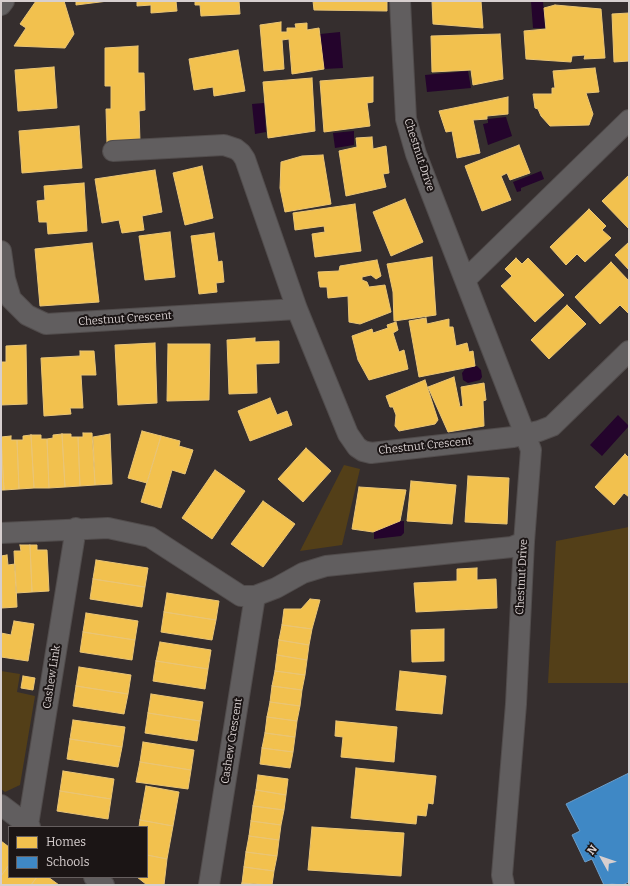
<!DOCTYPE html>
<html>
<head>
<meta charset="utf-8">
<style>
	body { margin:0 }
	#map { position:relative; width:630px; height:886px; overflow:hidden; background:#352e2e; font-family:Bitter,serif }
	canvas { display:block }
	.frame { position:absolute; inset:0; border:2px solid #d7cfcf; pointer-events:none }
	.legend { position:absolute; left:8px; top:826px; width:140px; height:52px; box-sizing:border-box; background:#1b1515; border:1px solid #665f5f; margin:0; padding:5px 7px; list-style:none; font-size:12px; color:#d7cfcf }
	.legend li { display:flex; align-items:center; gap:8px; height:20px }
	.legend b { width:20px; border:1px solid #665f5f }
	.north { position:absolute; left:582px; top:838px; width:40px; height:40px; -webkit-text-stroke:3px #1b1515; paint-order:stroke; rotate:310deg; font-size:11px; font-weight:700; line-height:16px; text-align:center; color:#d7cfcf }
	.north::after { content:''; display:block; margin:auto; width:14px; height:18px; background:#d7cfcf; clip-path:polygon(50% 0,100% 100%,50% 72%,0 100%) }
</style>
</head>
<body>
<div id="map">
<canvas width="630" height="886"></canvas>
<div class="frame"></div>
<ul class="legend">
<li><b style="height:11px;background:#f2c14e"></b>Homes</li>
<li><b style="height:11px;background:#3f88c5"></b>Schools</li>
</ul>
<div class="north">N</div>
</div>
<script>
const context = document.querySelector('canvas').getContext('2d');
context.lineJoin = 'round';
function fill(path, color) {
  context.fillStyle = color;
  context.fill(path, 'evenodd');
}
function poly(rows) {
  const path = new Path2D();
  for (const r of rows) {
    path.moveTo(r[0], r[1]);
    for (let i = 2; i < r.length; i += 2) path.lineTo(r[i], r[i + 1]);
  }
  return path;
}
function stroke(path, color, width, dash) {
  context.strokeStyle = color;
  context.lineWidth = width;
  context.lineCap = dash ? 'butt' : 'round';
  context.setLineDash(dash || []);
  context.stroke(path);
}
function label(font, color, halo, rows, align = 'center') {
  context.font = font + ' Bitter,serif';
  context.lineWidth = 4;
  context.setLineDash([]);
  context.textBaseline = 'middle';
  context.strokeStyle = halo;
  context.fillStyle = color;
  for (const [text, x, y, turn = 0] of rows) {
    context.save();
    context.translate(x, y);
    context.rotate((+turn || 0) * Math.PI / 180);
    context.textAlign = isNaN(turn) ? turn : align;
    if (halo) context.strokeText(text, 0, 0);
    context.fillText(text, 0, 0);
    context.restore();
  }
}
fill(poly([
	[344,465,360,469,342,545,300,551],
	[629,527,629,683,548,683,556,541],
	[1,671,20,674,17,692,35,696,20,785,5,792,1,789]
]), '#533f18');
fill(poly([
	[531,1,543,1,545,28,533,28],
	[340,32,343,68,324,69,320,34],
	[468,71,471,88,427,92,425,75],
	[264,103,266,132,255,134,252,104],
	[506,117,512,136,488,145,483,124,488,123,488,119],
	[354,131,354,145,335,148,333,133],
	[541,171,544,179,521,188,521,191,517,192,513,182],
	[477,366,481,370,482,377,480,380,468,383,463,380,462,373,465,369],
	[618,415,629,426,602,456,590,445],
	[404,521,404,533,401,536,374,539,374,524]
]), '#24042c');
const homes = poly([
	[36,1,64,1,74,34,65,48,14,46,26,28,20,24,36,1],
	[76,1,108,1,76,5,76,1],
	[137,1,176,1,177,11,151,13,151,5,137,6,137,1],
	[195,1,239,1,240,14,201,16,200,5,195,5,195,1],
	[313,1,387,1,387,11,314,10,313,1],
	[432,1,481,1,483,28,433,24,432,1],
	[555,5,601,9,605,58,584,59,585,55,572,56,571,62,526,59,524,31,546,29,544,8,555,5],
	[629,13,629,61,614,62,612,14,629,13],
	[281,22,281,32,287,32,287,28,296,28,295,24,307,23,307,30,319,28,324,69,292,74,289,39,282,40,284,69,264,71,260,25,281,22],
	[500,34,503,79,473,85,471,70,432,72,431,36,500,34],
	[138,46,138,73,144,73,145,110,139,111,140,142,107,143,106,109,111,109,111,86,105,86,105,48,138,46],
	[238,50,245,91,214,96,213,87,194,90,189,59,238,50],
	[54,67,57,108,18,111,15,70,54,67],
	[595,68,599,92,586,93,593,114,589,125,550,126,541,116,538,109,535,108,533,94,552,94,552,88,555,88,553,71,595,68],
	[373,77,373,102,367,103,370,126,324,132,320,81,373,77],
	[312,78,315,131,268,138,263,82,312,78],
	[508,97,508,114,487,116,487,119,473,120,480,153,457,158,452,131,446,132,439,111,508,97],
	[79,126,82,168,22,173,19,131,79,126],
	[372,137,373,149,386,146,389,173,383,174,386,187,346,196,339,151,357,147,356,138,372,137],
	[519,145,530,173,510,180,507,173,501,176,511,200,482,211,465,166,519,145],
	[323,155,331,204,285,212,280,188,281,162,302,156,323,155],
	[202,166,213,218,185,225,173,173,202,166],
	[155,170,162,212,142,216,144,230,122,233,119,220,102,223,95,179,155,170],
	[629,175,629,229,602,201,629,175],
	[84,183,87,231,48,234,47,222,39,222,37,201,45,200,44,186,84,183],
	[405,199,423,242,391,256,373,212,405,199],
	[355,204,361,251,315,257,312,234,325,232,324,226,295,230,293,213,355,204],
	[589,209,606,226,602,230,611,238,585,262,577,254,566,265,550,247,589,209],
	[170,232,175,277,145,280,139,236,170,232],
	[214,233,218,262,222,261,224,282,216,283,217,292,199,294,191,236,214,233],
	[629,242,629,270,615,255,629,242],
	[92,243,99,302,40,306,35,249,92,243],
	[432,257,436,315,394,321,393,292,387,264,432,257],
	[516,258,522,264,528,258,564,295,535,322,501,286,512,276,505,269,516,258],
	[377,260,381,276,376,279,371,275,362,277,362,280,367,282,369,287,385,285,391,312,360,324,349,322,348,296,328,298,327,287,320,287,318,272,339,271,340,266,377,260],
	[611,262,629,281,629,314,620,305,600,324,575,297,611,262],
	[567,305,586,324,549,359,531,340,567,305],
	[426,318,427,324,449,319,449,327,453,327,456,346,467,343,469,352,473,351,475,366,419,377,409,321,426,318],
	[396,322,398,330,393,333,399,352,404,350,408,369,369,380,358,360,352,336,372,329,373,333,388,328,387,325,396,322],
	[255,338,255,342,279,341,279,363,256,364,257,393,229,394,227,340,255,338],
	[155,343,157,403,118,405,115,345,155,343],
	[168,344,210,344,209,400,167,401,168,344],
	[26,345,27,404,1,405,1,362,6,362,6,346,26,345],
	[80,351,94,351,96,375,81,375,83,408,70,408,71,414,44,416,41,358,80,356,80,351],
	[454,377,460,407,463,406,461,387,484,383,486,400,483,401,484,426,448,432,428,387,454,377],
	[425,380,438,420,435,424,399,431,395,426,396,415,393,407,390,407,386,396,425,380],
	[270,398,277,415,287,411,292,425,250,441,238,411,270,398],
	[142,431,161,436,147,483,128,478,142,431],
	[83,433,92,433,95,485,80,486,78,437,83,437,83,433],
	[62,434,65,487,49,488,47,439,53,438,53,435,62,434],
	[62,434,71,434,71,437,78,437,80,486,65,487,62,434],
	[110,434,112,484,95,485,93,437,110,434],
	[31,435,34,488,19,489,17,440,23,440,23,436,31,435],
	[31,435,41,435,41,439,47,439,49,488,34,488,31,435],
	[11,436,11,440,17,440,19,489,4,490,1,437,11,436],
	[161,436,180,441,179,446,193,450,185,474,172,470,161,508,141,502,161,436],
	[1,437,4,490,1,490,1,437],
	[306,448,331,471,303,502,278,479,306,448],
	[625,454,629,458,629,497,624,493,614,505,595,487,625,454],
	[215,470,245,491,212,539,182,518,215,470],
	[468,476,509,478,507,524,465,522,468,476],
	[411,481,456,485,452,524,407,521,411,481],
	[359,487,406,490,400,521,373,532,352,529,359,487],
	[263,501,295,524,263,567,231,544,263,501],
	[20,545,30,545,32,592,16,593,14,551,21,551,20,545],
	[30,545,37,545,37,550,47,550,49,591,32,592,30,545],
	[7,555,8,565,15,564,17,607,2,608,1,556,7,555],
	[96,560,148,568,145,587,93,579,96,560],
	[477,568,477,580,496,579,497,608,416,612,414,583,457,581,457,569,477,568],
	[93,579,145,587,142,607,90,599,93,579],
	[167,593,219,601,216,620,164,612,167,593],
	[310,599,320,600,312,629,282,625,284,609,301,609,310,599],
	[164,612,216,620,212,640,161,632,164,612],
	[86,613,138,621,135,640,83,632,86,613],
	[14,621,34,624,28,661,1,657,1,633,11,635,14,621],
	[282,625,312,629,309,645,279,640,282,625],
	[444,629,444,661,412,662,411,630,444,629],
	[83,632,135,640,132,660,80,652,83,632],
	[279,640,309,645,307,660,277,655,279,640],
	[160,642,211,650,208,669,156,661,160,642],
	[277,655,307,660,305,675,275,671,277,655],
	[156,661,208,669,205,689,153,681,156,661],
	[79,667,131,675,128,694,76,686,79,667],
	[275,671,305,675,302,690,272,686,275,671],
	[400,671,446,676,442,714,396,710,400,671],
	[23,676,35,678,33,690,21,688,23,676],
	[76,686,128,694,124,714,73,706,76,686],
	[272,686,302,690,300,706,270,702,272,686],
	[151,694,203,702,200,721,148,713,151,694],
	[270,702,300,706,297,721,267,717,270,702],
	[148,713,200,721,197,741,145,733,148,713],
	[267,717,297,721,295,737,265,733,267,717],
	[73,720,125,727,122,747,70,739,73,720],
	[336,721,397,727,394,762,341,757,343,737,335,736,336,721],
	[265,733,295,737,293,752,262,748,265,733],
	[70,739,122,747,118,767,67,759,70,739],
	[143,742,194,750,191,770,140,762,143,742],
	[262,748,293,752,290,768,260,764,262,748],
	[140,762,191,770,188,789,136,782,140,762],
	[356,768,436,776,433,804,428,803,426,816,417,815,416,824,351,818,356,768],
	[63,771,114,779,111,799,60,791,63,771],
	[258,775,288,779,286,795,256,790,258,775],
	[146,786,179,792,173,826,140,820,146,786],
	[256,790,286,795,284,810,253,806,256,790],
	[60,791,111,799,108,819,57,811,60,791],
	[253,806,284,810,281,825,251,821,253,806],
	[140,820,173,826,167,859,147,855,147,827,139,827,140,820],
	[251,821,281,825,279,840,249,836,251,821],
	[312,827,404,833,401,876,308,870,312,827],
	[249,836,279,840,277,856,246,852,249,836],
	[1,841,9,847,9,865,1,876,1,841],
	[246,852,277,856,274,871,244,867,246,852],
	[147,855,167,859,164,885,147,885,137,877,147,877,147,855],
	[9,865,9,877,37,877,31,885,1,885,1,876,9,865],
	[244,867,274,871,272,885,242,883,244,867],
	[37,877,48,877,59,885,31,885,37,877],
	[242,883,258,885,241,885,242,883]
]);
fill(homes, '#f2c14e');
stroke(homes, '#eac575', 1);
const schools = poly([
	[629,773,629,882,622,885,612,884,604,885,592,859,585,862,572,835,580,831,566,804,629,773]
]);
fill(schools, '#3f88c5');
stroke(schools, '#6d9dc8', 1);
const street = poly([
	[400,1,406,119,416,154,531,450,524,542,516,704,502,875,504,885],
	[1,5,4,1],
	[113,151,224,145,236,149,241,153,245,159,297,309,348,434,357,447,363,451,371,453,513,437,539,431,552,426,629,351],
	[1,251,5,279,11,299,27,315,46,324,297,309],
	[465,280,629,120],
	[1,533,108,528,150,537,241,596,255,596,276,588,303,573,326,566,512,547,524,542],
	[1,805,30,827],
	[28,825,76,528],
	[94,877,104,885],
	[209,885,255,596]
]);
stroke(street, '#514c4c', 22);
stroke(street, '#615e5f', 20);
label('11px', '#d7cfcf', '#1b1515', [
	["Chestnut Drive",419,155,72],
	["Chestnut Crescent",125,319,-4],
	["Chestnut Crescent",425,446,-6],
	["Chestnut Drive",522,577,-87],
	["Cashew Link",52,677,-81],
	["Cashew Crescent",232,741,-81]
]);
</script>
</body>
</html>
